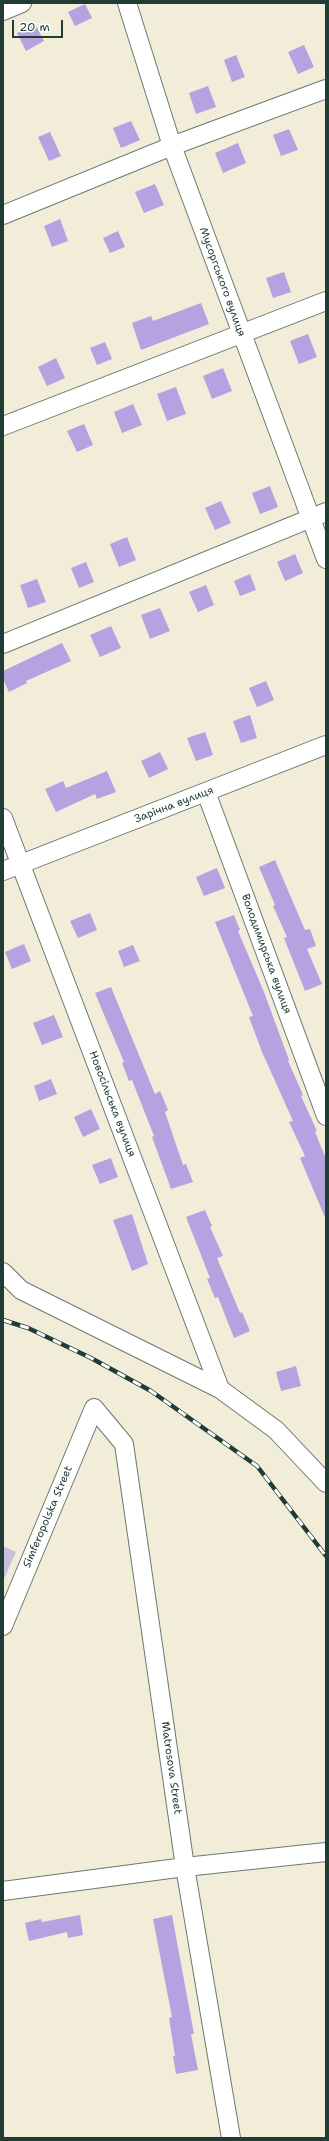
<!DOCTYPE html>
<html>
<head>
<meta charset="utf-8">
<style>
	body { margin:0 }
	#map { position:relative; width:329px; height:2141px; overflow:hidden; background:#f2edd9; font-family:"Shantell Sans",sans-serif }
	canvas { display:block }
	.frame { position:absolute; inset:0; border:4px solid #1f3d34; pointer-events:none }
	.scale { position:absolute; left:12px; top:20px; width:51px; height:18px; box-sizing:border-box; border:2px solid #1f3d34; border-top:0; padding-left:5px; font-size:12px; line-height:14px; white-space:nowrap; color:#1f3d34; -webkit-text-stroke:3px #fff; paint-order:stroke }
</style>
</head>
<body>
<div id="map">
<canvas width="329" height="2141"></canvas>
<div class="frame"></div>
<div class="scale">20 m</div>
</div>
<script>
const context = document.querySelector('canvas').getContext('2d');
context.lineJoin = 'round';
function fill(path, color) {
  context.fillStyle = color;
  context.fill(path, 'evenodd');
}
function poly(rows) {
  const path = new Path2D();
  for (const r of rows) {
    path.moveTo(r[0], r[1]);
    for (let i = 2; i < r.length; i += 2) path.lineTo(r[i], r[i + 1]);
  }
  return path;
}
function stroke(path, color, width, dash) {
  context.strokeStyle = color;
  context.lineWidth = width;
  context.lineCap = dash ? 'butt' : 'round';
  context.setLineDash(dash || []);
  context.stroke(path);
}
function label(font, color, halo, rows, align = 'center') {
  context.font = font + ' "Shantell Sans",sans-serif';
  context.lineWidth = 3;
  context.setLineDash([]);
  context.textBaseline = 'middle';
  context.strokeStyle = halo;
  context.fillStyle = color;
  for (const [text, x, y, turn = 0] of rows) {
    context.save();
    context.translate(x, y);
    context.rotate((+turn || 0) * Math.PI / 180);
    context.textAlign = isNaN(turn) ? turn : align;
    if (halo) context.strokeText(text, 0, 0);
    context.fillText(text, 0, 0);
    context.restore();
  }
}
fill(poly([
	[3,1546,16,1552,3,1581]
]), '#c6c0d9');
fill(poly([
	[85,4,92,18,75,26,68,12],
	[35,24,44,41,26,51,17,33],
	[304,45,314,67,298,74,288,52],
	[236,55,245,77,232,82,224,60],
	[208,86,216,107,196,114,189,93],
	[131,121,140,140,121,148,113,128],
	[289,129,298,150,281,156,273,135],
	[50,132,61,156,49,161,38,137],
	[238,143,246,163,223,173,215,153],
	[155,184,164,205,144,213,135,192],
	[60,219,68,241,52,247,44,226],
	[118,231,125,247,110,253,103,238],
	[284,272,291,292,273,298,266,278],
	[201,303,209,324,141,350,132,323,151,316,153,321],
	[308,334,317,357,299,364,290,341],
	[105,342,112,359,97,365,90,348],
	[56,358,65,378,47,386,38,367],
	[223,368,232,391,212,399,203,376],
	[176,387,186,414,167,421,157,394],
	[133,404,142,425,122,433,114,412],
	[84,424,93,445,77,452,67,431],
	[270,486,278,507,260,514,252,493],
	[221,501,231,523,215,530,205,508],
	[127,537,136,560,119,567,110,544],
	[295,554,303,573,285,581,277,562],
	[86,562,94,582,79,588,71,568],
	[250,574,256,590,240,596,234,581],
	[37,579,46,602,28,608,20,585],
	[206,585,214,605,198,612,189,592],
	[160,608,170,631,150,639,141,615],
	[111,626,121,648,100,657,90,635],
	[62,643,71,661,26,681,27,683,9,692,3,679,3,671],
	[266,681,274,700,257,707,249,688],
	[250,715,257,738,241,743,233,721],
	[205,732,213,755,196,761,187,738],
	[160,752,168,769,149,778,141,761],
	[107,771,116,792,97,799,95,794,56,812,45,789,63,781,66,788],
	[275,860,305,930,310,929,316,946,307,949,322,984,305,991,284,938,287,937,273,906,275,905,259,867],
	[217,868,225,888,204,896,196,877],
	[90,913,97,930,78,938,70,921],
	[234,915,240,930,238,931,264,992,289,1060,288,1061,303,1095,301,1096,317,1131,315,1132,326,1159,326,1220,300,1158,305,1156,289,1122,293,1121,262,1052,249,1017,253,1016,215,922],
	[24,944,31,961,12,969,5,952],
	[133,945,140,961,124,967,118,951],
	[111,987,155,1094,160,1091,168,1110,165,1112,183,1165,186,1164,193,1182,171,1189,152,1137,154,1136,132,1080,129,1081,122,1063,124,1062,95,993],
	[54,1015,63,1037,42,1045,33,1023],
	[51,1079,57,1094,39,1101,34,1086],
	[91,1109,100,1129,83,1137,74,1117],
	[111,1158,118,1177,100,1184,92,1165],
	[205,1210,212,1226,210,1227,223,1256,217,1258,240,1313,242,1312,250,1331,234,1338,218,1297,215,1298,207,1279,210,1278,186,1217],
	[132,1214,148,1264,132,1271,113,1220],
	[296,1366,301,1386,281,1391,276,1372],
	[80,1915,83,1935,68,1938,67,1932,29,1941,25,1923,41,1919,42,1922],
	[172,1915,194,2034,191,2034,198,2070,176,2074,173,2056,175,2056,169,2018,172,2017,153,1919]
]), '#b6a1e1');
const minor = poly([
	[127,3,172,146,326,559],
	[3,11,22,3],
	[3,215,172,146,326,89],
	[3,426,326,301],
	[3,644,326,512],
	[206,792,326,1116],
	[3,818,220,1389],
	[3,871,326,745],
	[3,1272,21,1290,220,1389,276,1430,326,1483],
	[3,1626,94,1408,124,1444,185,1867,231,2138],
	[3,1891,185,1867,326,1852]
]);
stroke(minor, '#697b6e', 20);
stroke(minor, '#fff', 18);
const rail = poly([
	[3,1320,28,1328,91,1358,151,1391,257,1466,326,1556]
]);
stroke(rail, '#1f3d34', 4.5);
stroke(rail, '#fff', 3, [9]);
label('11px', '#1f3d34', '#fff', [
	["Мусоргського вулиця",222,282,70],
	["Зарічна вулиця",174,805,-21],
	["Володимирська вулиця",266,954,70],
	["Новосільська вулиця",112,1104,69],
	["Simferopolska Street",48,1517,-67],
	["Matrosova Street",171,1768,82]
]);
</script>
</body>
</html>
